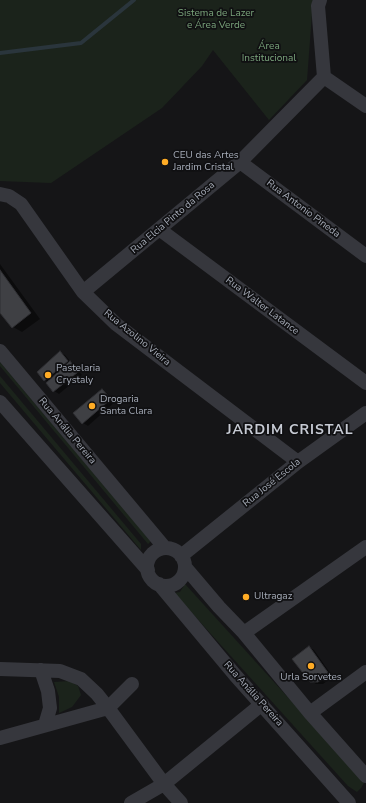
<!DOCTYPE html>
<html>
<head>
<meta charset="utf-8">
<style>
	body { margin:0 }
	canvas { display:block; background:#151517 }
</style>
</head>
<body>
<canvas width="366" height="803"></canvas>
<script>
const context = document.querySelector('canvas').getContext('2d');
context.lineJoin = 'round';
function fill(path, color) {
  context.fillStyle = color;
  context.fill(path, 'evenodd');
}
function poly(rows) {
  const path = new Path2D();
  for (const r of rows) {
    if (r.length === 3) {
      path.moveTo(r[0] + r[2], r[1]);
      path.arc(r[0], r[1], r[2], 0, 2 * Math.PI);
      continue;
    }
    path.moveTo(r[0], r[1]);
    for (let i = 2; i < r.length; i += 2) path.lineTo(r[i], r[i + 1]);
  }
  return path;
}
function stroke(path, color, width, dash) {
  context.strokeStyle = color;
  context.lineWidth = width;
  context.lineCap = dash ? 'butt' : 'round';
  context.setLineDash(dash || []);
  context.stroke(path);
}
function label(font, color, halo, rows, align = 'center') {
  context.font = font + ' "Nunito Sans",sans-serif';
  context.lineWidth = 3.5;
  context.setLineDash([]);
  context.textBaseline = 'middle';
  context.strokeStyle = halo;
  context.fillStyle = color;
  for (const [text, x, y, turn = 0] of rows) {
    context.save();
    context.translate(x, y);
    context.rotate((+turn || 0) * Math.PI / 180);
    context.textAlign = isNaN(turn) ? turn : align;
    if (halo) context.strokeText(text, 0, 0);
    context.fillText(text, 0, 0);
    context.restore();
  }
}
fill(poly([
	[0,0,313,0,307,80,269,120,213,50,202,66,162,108,51,183,0,181],
	[0,362,151,541,148,544,0,366],
	[0,376,141,544,141,550,0,383],
	[185,584,362,779,364,783,361,788,357,792,348,786,174,593,180,592],
	[70,681,78,686,81,695,72,707,59,713,59,697,54,682]
]), '#1b231b');
fill(poly([
	[0,264,40,319,22,332,13,327,0,312],
	[60,352,65,355,82,375,59,394,54,391,47,383,48,382,45,380],
	[102,390,107,393,115,402,88,426,83,423],
	[309,647,314,650,333,677,323,684,316,684,311,681]
]), '#0007');
stroke(poly([
	[0,53,81,43,134,0]
]), '#2a353c', 4);
const building = poly([
	[0,270,31,313,12,328,0,313,0,270],
	[60,351,68,361,44,381,37,372,60,351],
	[70,361,78,372,53,392,46,383,70,361],
	[102,389,111,399,82,424,73,413,102,389],
	[309,646,329,674,318,682,310,682,292,659,309,646]
]);
fill(building, '#3f4044');
stroke(building, '#2f2f33', 1);
stroke(poly([
	[324,77,366,106],
	[240,162,366,256],
	[0,194,9,196,21,204,83,292,116,324,298,462],
	[159,229,366,383],
	[83,292,240,162,324,77,318,6,320,0],
	[0,351,165,548],
	[0,402,148,570],
	[166,567,19],
	[181,556,298,462,366,413],
	[185,567,219,607,244,633,310,713,366,776],
	[159,584,235,675,349,803],
	[244,633,366,547],
	[0,669,60,671,81,679,97,694,108,708,164,784,181,803],
	[41,670,48,691,50,708,45,725],
	[310,713,366,672],
	[0,738,108,708,132,684],
	[131,803,164,784,262,704]
]), '#36373d', 14);
for (const [x, y, r, color] of [
	[165,162,4,"#ffac25"],
	[48,375,4,"#ffac25"],
	[92,406,4,"#ffac25"],
	[246,597,4,"#ffac25"],
	[311,666,4,"#ffac25"]
]) {
  const dot = new Path2D();
  dot.arc(x, y, r, 0, 2 * Math.PI);
  context.fillStyle = color;
  context.fill(dot);
  stroke(dot, '#101012', 1.5);
}
label('10px', '#7ba57c', '#101012', [
	["Sistema de Lazer",216,14],
	["e Área Verde",216,26],
	["Área",269,47],
	["Institucional",269,59]
]);
label('10px', '#a6acb8', '#101012', [
	["CEU das Artes",173,156],
	["Jardim Cristal",173,168],
	["Pastelaria",56,369],
	["Crystaly",56,381],
	["Drogaria",100,400],
	["Santa Clara",100,412],
	["Ultragaz",254,597],
	["Urla Sorvetes",311,678,"center"]
], 'left');
label('10px', '#a6acb8', '#101012', [
	["Rua Antonio Pineda",303,209,37],
	["Rua Elcia Pinto da Rosa",173,218,-40],
	["Rua Walter Latance",262,306,37],
	["Rua Azolino Vieira",137,338,39],
	["Rua Anália Pereira",67,431,50],
	["Rua José Escola",272,483,-39],
	["Rua Anália Pereira",253,694,48]
]);
context.letterSpacing = '1px';
label('bold 14px', '#c7cbd4', '#101012', [
	["JARDIM CRISTAL",290,431]
]);
context.letterSpacing = '0px';
</script>
</body>
</html>
